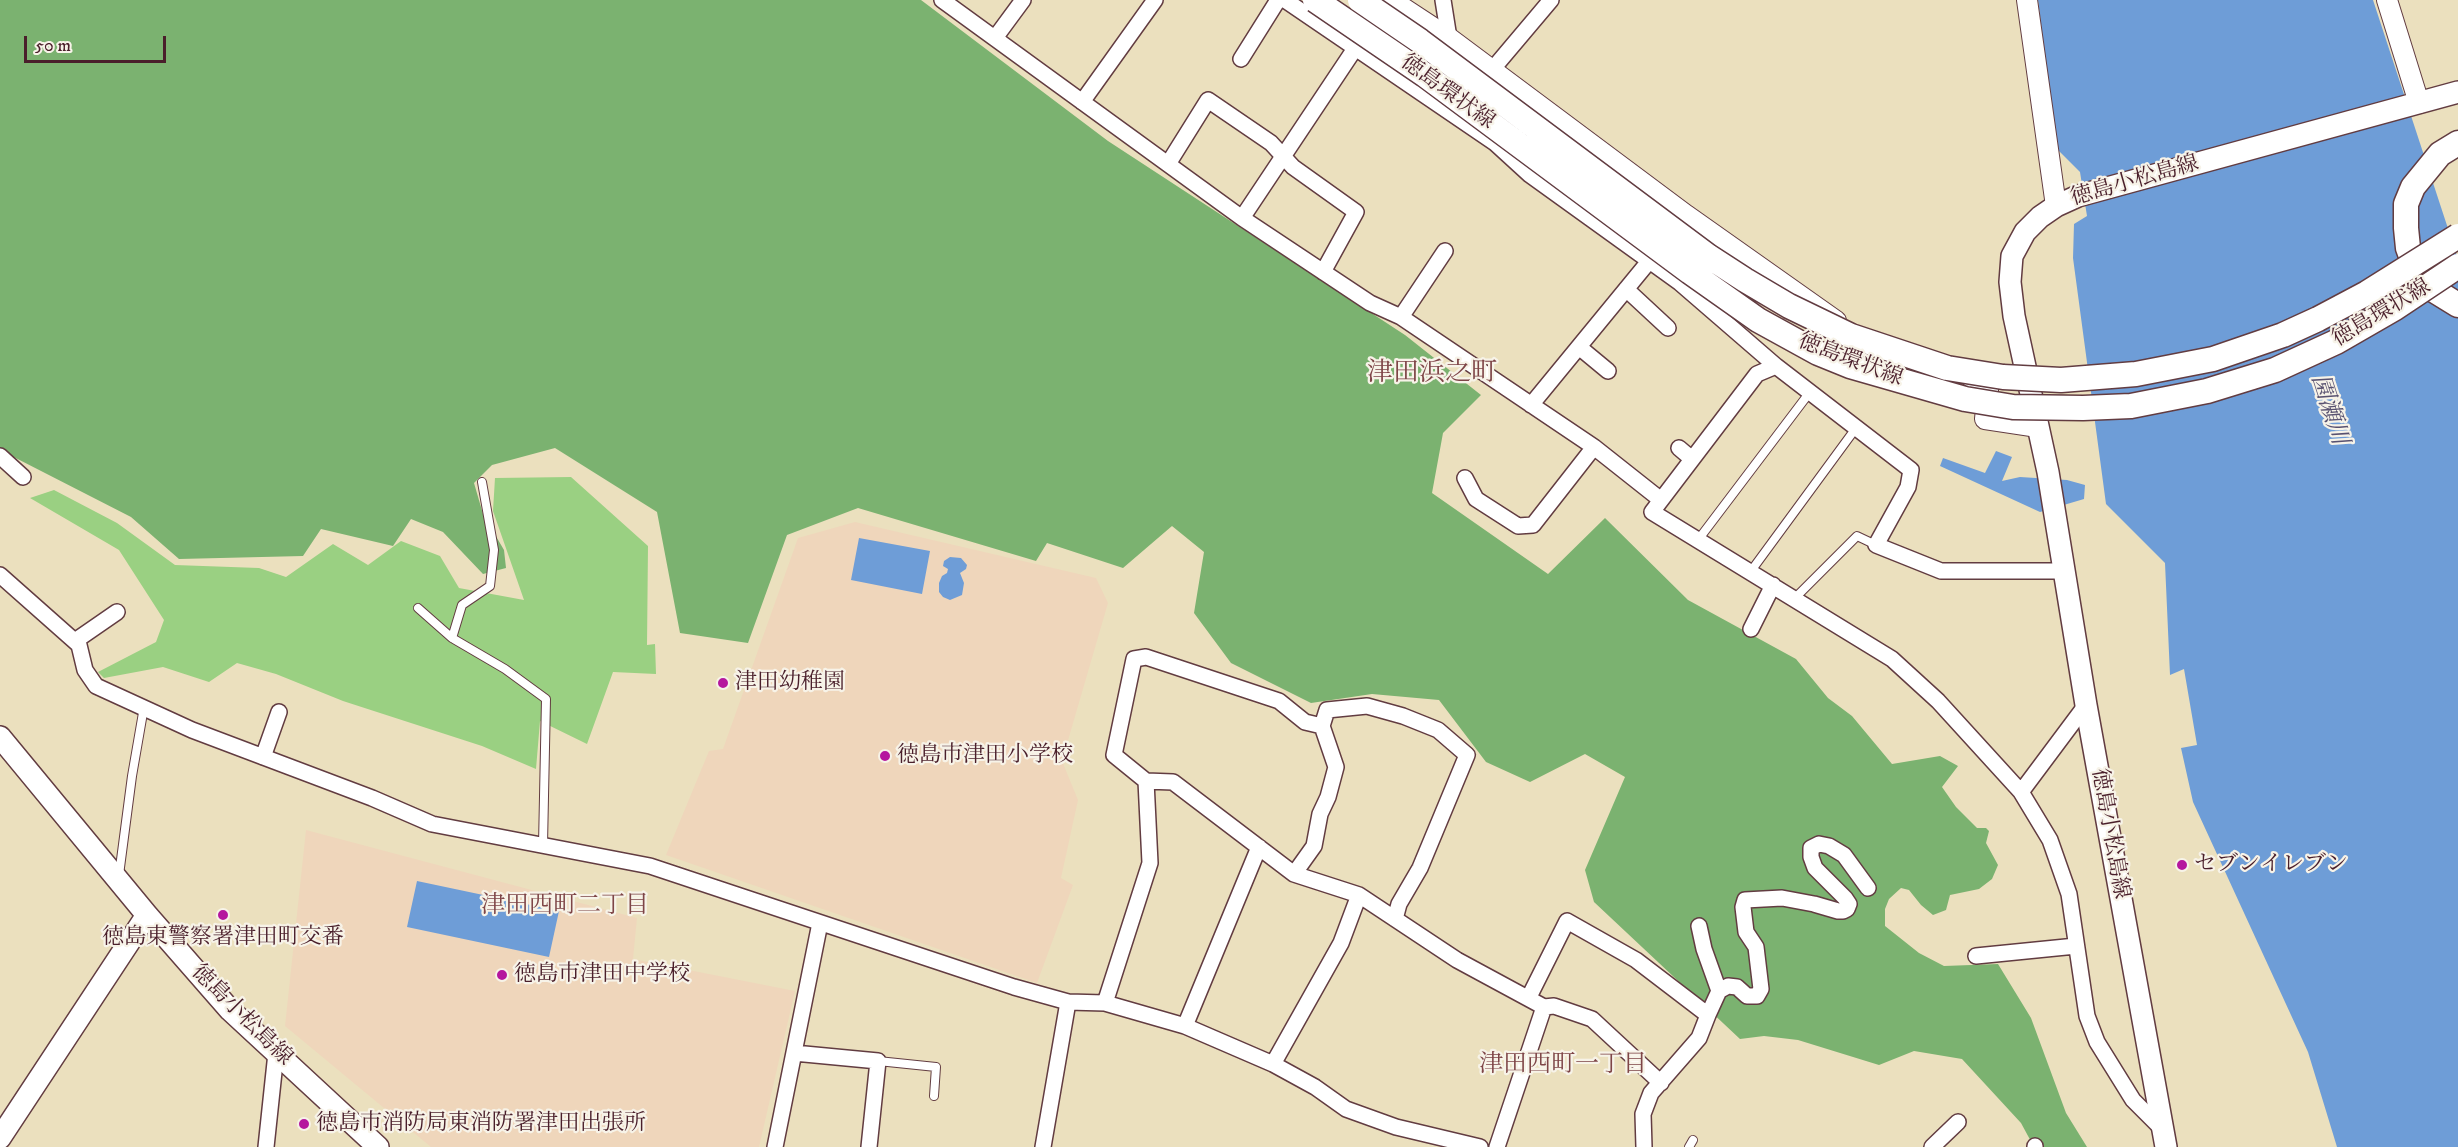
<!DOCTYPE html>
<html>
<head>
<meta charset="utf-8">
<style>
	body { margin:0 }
	#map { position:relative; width:2458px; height:1147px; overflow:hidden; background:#ebe0be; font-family:"IM FELL DW Pica",serif }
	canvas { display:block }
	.scale { position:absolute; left:24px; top:36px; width:142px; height:27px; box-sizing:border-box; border:3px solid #4a1f2b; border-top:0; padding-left:8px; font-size:18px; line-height:21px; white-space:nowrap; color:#4a1f2b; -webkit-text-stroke:4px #f7f3e8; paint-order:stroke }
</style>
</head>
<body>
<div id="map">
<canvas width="2458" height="1147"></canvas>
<div class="scale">50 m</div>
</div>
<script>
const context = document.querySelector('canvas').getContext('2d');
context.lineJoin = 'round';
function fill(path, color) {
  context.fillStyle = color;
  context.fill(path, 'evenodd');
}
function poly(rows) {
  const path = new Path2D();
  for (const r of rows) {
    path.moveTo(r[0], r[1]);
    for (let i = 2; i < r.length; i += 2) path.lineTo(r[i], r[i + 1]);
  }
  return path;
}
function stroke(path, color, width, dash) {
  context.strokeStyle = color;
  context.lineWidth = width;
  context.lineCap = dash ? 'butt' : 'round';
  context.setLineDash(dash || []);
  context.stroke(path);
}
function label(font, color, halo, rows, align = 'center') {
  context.font = font + ' "IM FELL DW Pica","Noto Serif JP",serif';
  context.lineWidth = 4.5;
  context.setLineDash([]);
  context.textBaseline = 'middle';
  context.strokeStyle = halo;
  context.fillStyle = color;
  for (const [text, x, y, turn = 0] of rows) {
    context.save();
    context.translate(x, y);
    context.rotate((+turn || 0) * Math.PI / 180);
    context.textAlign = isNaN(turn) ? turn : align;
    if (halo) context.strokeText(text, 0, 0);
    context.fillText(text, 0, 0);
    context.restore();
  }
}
fill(poly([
	[855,522,1096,578,1108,603,1062,761,1078,800,1061,878,1073,885,1037,983,666,855,709,751,723,749,798,538],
	[306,830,637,918,633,959,795,991,759,1147,431,1147,285,1026]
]), '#efd6bb');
fill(poly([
	[571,477,648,546,647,645,655,644,656,674,613,672,587,744,540,721,536,769,482,746,343,701,276,674,237,663,209,682,163,667,104,678,98,672,156,642,164,620,119,550,30,498,54,490,117,523,175,565,259,568,286,577,333,544,368,565,401,541,440,556,459,588,524,600,493,511,495,478]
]), '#9ad082');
fill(poly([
	[0,0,921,0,1108,141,1405,335,1481,395,1443,433,1432,493,1548,574,1605,518,1688,600,1796,659,1828,698,1852,716,1892,764,1940,756,1958,766,1942,787,1956,807,1977,828,1986,828,1989,831,1986,843,1998,865,1992,879,1979,889,1950,895,1946,910,1933,915,1921,905,1909,890,1901,888,1889,899,1885,909,1885,926,1919,953,1944,966,1998,964,2031,1018,2066,1113,2087,1147,2034,1147,2021,1123,1962,1059,1914,1051,1879,1065,1798,1040,1764,1036,1740,1039,1594,902,1585,870,1625,777,1585,754,1530,782,1486,762,1439,700,1372,694,1311,703,1231,663,1194,613,1204,552,1172,526,1123,568,1047,543,1036,561,858,508,787,535,748,643,680,633,657,512,555,448,492,465,474,483,483,514,504,550,506,568,483,574,443,532,411,519,393,546,321,529,303,556,179,559,131,517,0,450]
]), '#7bb270');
fill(poly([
	[2038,0,2373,0,2458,259,2458,1147,2337,1147,2308,1052,2193,802,2181,748,2197,745,2184,669,2170,675,2165,563,2106,504,2073,258,2074,224,2087,216,2080,172,2057,149],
	[1996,451,2012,457,2002,481,2020,477,2067,480,2085,485,2084,499,2040,512,1940,466,1943,458,1985,473],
	[859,538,930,551,922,594,851,580],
	[950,557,961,558,967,565,966,569,960,573,964,583,962,595,950,600,943,597,939,592,939,583,942,576,947,573,948,569,943,566,944,561],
	[417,881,559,911,549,957,407,927]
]), '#6e9dd7');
const service = poly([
	[482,482,494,550,490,586,462,605,452,638,505,669,546,699,543,845],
	[1698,540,1810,392],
	[1751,571,1856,428],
	[1795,598,1857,536,1876,545],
	[418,608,452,638],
	[119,875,132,776,144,707],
	[878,1061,936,1067,934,1096],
	[1689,1147,1693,1140]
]);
const minor = poly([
	[942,0,1242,218,1370,303,1401,317,1594,447,1661,500],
	[1285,0,1495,143,1530,175,1680,283,1776,366],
	[1443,0,1449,38],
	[995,38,1023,0],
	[1241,59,1278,0],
	[1486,77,1551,0],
	[1082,102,1155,0],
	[1168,164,1208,100,1271,143,1293,167,1356,212,1323,272],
	[1242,218,1356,47,1381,4],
	[1626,289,1668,328],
	[1401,317,1445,251],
	[1579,347,1608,371],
	[1531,405,1655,254],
	[1679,448,1692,459],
	[0,456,23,477],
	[1465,478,1476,499,1518,526,1533,525,1594,447],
	[2063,571,1941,571,1876,545,1908,487,1911,470,1776,366,1757,374,1652,512,1892,659,1938,701,2021,792,2050,840,2069,894,2087,1016,2097,1042,2133,1100,2163,1130],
	[0,575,79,645,85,670,96,686,192,730,372,798,432,824,650,866,1014,987,1068,1002,1105,1003,1185,1026,1273,1064,1315,1087,1346,1109,1396,1127,1480,1147],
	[1751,629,1773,585],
	[75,641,117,612],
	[1322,726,1327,710,1367,706,1403,716,1438,730,1467,755,1420,868,1399,904,1395,919],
	[263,757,279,712],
	[1146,781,1173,782,1294,874,1359,895,1457,960,1544,1007,1497,1147],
	[2021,792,2086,705],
	[1699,926,1704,949,1719,991],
	[1976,956,2076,946],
	[1529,997,1567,921,1636,960,1708,1015,1699,1038,1651,1093,1643,1114,1644,1147],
	[1105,1003,1150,863,1146,781,1114,755,1134,659,1146,657,1279,701,1305,722,1322,726,1336,767,1328,797,1320,814,1314,846,1294,874],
	[1544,1007,1554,1006,1592,1019,1661,1083],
	[1708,1015,1719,991,1728,986,1737,987,1747,996,1757,996,1761,989,1756,947,1746,932,1743,907,1745,900,1782,898,1814,904,1838,911,1843,911,1847,909,1849,904,1845,898,1815,868,1811,857,1811,848,1819,844,1829,846,1844,855,1868,888],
	[1185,1026,1259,847],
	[794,1053,878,1061,869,1147],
	[1273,1064,1341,943,1359,895],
	[266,1147,276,1053],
	[775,1147,820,923],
	[1043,1147,1068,1002],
	[1932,1147,1958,1122],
	[2035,1147,2035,1146]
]);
const tertiary = poly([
	[1391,0,1449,38,1686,215,1836,321],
	[2027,0,2056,206],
	[2387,0,2419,103],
	[1962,370,1988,390,1985,419,2038,427]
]);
const secondary = poly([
	[0,737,147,915,230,1010,378,1147],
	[0,1138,147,915],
	[2166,1147,2086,705,2048,472,2014,316,2010,282,2012,256,2025,232,2040,217,2056,206,2078,196,2458,92]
]);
const primary = poly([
	[2458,143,2440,154,2413,187,2406,204,2406,228,2408,248,2416,270,2432,289,2458,305]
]);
stroke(service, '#623c41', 10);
stroke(minor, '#623c41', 18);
stroke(tertiary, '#623c41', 22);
stroke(secondary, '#623c41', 24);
stroke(primary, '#623c41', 27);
stroke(service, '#fff', 8);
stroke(minor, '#fff', 15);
stroke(tertiary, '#fff', 20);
stroke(secondary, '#fff', 21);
stroke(primary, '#fff', 24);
const primaryBridge = poly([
	[1315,0,1425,75,1690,272,1758,320,1818,353,1850,366,1965,399,2013,407,2083,408,2131,406,2207,391,2275,370,2336,342,2395,308,2458,266],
	[1360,0,1420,41,1708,256,1745,280,1789,306,1851,336,1947,368,2003,377,2061,380,2136,374,2213,359,2283,335,2318,319,2367,293,2458,236]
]);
stroke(primaryBridge, '#623c41', 27, []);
stroke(primaryBridge, '#fff', 24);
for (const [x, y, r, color] of [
	[723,683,6,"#b5179e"],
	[885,756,6,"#b5179e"],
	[2182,865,6,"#b5179e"],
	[223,915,6,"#b5179e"],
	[502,975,6,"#b5179e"],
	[304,1124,6,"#b5179e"]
]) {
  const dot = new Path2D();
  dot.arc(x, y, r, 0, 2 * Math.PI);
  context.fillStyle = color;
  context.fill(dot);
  stroke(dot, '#f7f3e8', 2);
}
label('22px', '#4a1f2b', '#f7f3e8', [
	["徳島環状線",1447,93,36],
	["徳島小松島線",2135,182,-16],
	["徳島環状線",2382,314,-31],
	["徳島環状線",1850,361,21],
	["徳島小松島線",2109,834,80],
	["徳島小松島線",241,1016,45]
]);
label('22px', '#4a1f2b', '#f7f3e8', [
	["津田幼稚園",735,683],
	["徳島市津田小学校",897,756],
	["セブンイレブン",2194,865],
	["徳島東警察署津田町交番",223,938,"center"],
	["徳島市津田中学校",514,975],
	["徳島市消防局東消防署津田出張所",316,1124]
], 'left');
label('italic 24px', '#585170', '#f7f3e8', [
	["園瀬川",2328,410,72]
]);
label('24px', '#7e4547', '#f7f3e8', [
	["津田西町二丁目",565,907],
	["津田西町一丁目",1563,1066]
]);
label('26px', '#7e4547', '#f7f3e8', [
	["津田浜之町",1432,375]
]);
</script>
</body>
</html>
